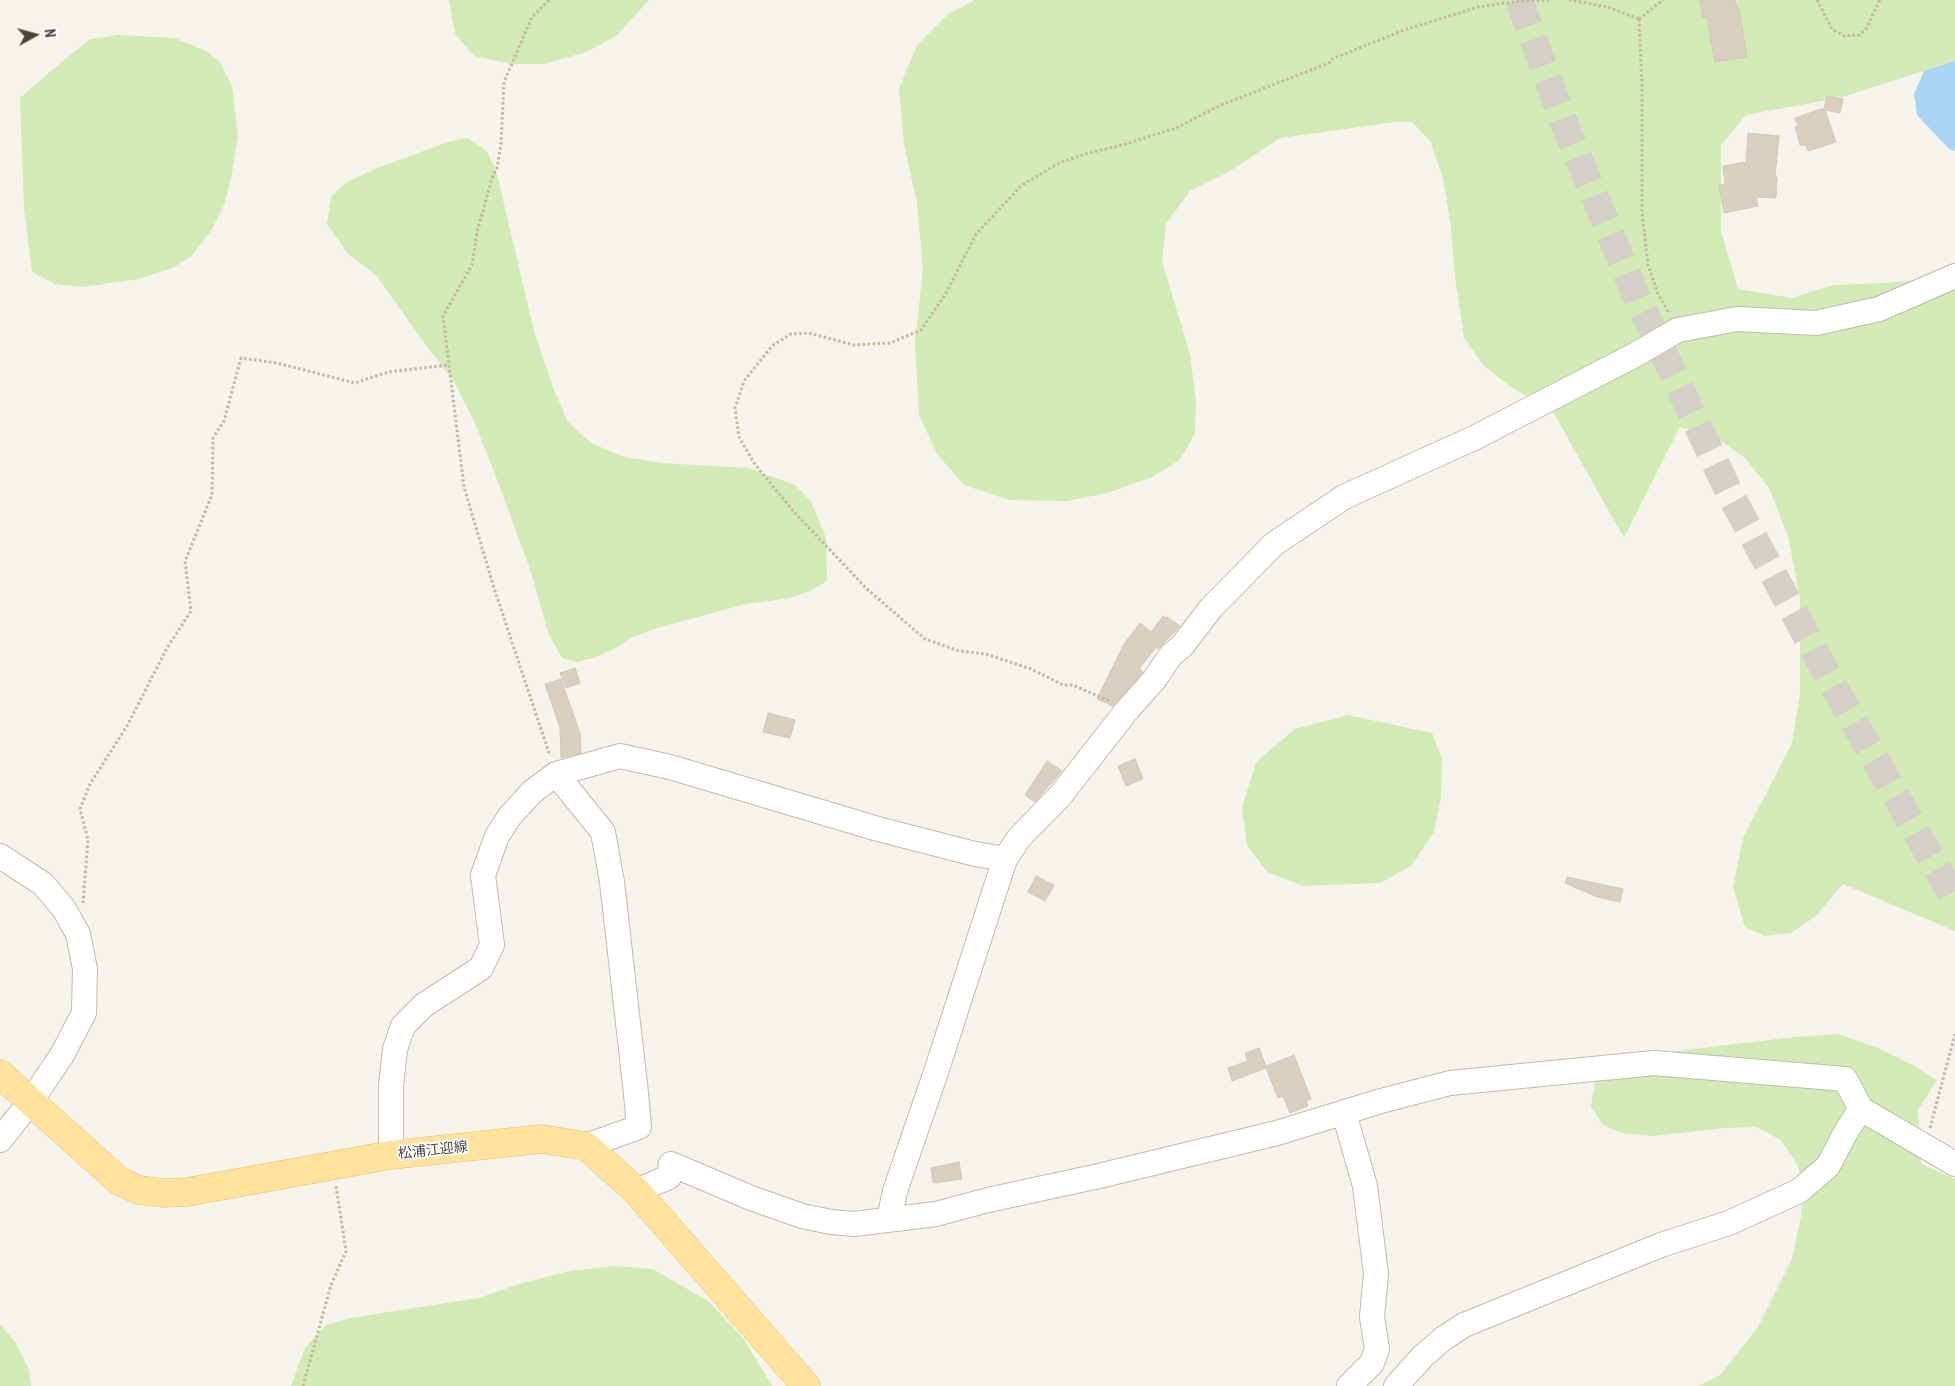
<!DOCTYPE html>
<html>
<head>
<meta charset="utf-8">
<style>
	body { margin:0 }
	#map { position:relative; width:1955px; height:1386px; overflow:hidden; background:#f6f3ec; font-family:"Roboto Condensed",sans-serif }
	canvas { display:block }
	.north { position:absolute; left:10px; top:10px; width:50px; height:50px; -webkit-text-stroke:4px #fff; paint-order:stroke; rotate:83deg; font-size:14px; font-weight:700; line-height:20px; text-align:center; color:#4b4439 }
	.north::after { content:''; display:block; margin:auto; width:18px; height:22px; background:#4b4439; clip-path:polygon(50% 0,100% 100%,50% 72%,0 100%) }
</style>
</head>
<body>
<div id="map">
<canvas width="1955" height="1386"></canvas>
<div class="north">N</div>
</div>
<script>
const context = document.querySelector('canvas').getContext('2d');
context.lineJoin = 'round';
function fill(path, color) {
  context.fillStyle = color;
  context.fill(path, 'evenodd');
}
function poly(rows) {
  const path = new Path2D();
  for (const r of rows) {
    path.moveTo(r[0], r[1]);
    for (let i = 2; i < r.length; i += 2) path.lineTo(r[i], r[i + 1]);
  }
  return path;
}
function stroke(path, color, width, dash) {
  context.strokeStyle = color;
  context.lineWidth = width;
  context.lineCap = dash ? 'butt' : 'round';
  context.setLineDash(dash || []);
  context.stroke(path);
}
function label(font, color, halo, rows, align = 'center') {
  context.font = font + ' "Roboto Condensed","Noto Sans JP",sans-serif';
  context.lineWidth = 4;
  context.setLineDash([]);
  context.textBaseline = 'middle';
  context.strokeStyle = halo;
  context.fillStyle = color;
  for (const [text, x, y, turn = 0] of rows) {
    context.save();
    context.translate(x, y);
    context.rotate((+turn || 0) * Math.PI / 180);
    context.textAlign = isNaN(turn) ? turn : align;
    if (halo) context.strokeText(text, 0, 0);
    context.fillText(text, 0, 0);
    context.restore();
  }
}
fill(poly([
	[449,0,649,0,616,36,586,52,545,64,512,64,474,56,455,34],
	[975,0,1955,0,1955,61,1839,98,1746,115,1721,145,1721,231,1738,289,1792,298,1833,285,1885,283,1933,278,1955,282,1955,931,1843,884,1816,916,1791,933,1764,936,1745,927,1733,887,1743,838,1792,743,1800,694,1800,598,1788,536,1769,488,1745,458,1715,437,1680,427,1624,538,1552,410,1511,387,1483,365,1464,338,1455,277,1451,228,1443,178,1430,141,1412,122,1396,122,1280,138,1227,173,1190,191,1166,224,1162,261,1190,354,1196,401,1195,433,1180,460,1152,477,1108,493,1066,501,1009,500,964,485,937,454,919,415,915,342,923,270,917,203,904,145,899,88,917,45,948,14],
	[119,35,175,38,206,51,220,62,232,86,238,137,231,179,224,205,212,229,192,256,172,268,139,279,82,287,55,284,32,272,24,209,20,98,47,74,90,39],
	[467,138,486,150,496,170,535,335,554,390,568,422,591,443,624,457,661,463,748,468,795,485,811,501,826,538,827,581,812,590,791,598,745,604,654,629,633,637,614,649,593,658,577,662,562,658,549,635,529,566,493,469,474,421,453,380,419,336,377,276,347,253,327,224,331,197,345,183,375,169,448,142],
	[1348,715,1432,733,1442,759,1441,797,1434,832,1411,866,1380,883,1303,886,1267,872,1247,845,1242,808,1256,762,1295,729],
	[1838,1034,1878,1048,1913,1065,1937,1080,1918,1110,1921,1164,1955,1179,1955,1386,1698,1386,1720,1375,1758,1327,1792,1259,1801,1216,1803,1191,1798,1166,1781,1140,1756,1127,1724,1128,1654,1136,1621,1133,1602,1124,1591,1107,1595,1081,1618,1067,1669,1052,1794,1037],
	[614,1266,653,1269,708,1301,744,1339,772,1386,291,1386,305,1348,326,1325,350,1318,479,1298,519,1284,570,1271],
	[0,1324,16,1343,29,1370,31,1386,0,1386]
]), '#d2eab5');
fill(poly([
	[1955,61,1955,151,1949,149,1917,115,1914,94,1924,71]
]), '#a9d4f2');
const building = poly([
	[1700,0,1735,0,1737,10,1739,9,1747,57,1715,62,1707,17,1703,18,1700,0],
	[1827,96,1843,99,1840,113,1825,110,1836,142,1808,151,1806,145,1800,145,1795,127,1798,126,1795,118,1824,108,1827,96],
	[1748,133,1779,136,1775,177,1777,177,1776,198,1756,197,1758,206,1724,213,1719,185,1725,184,1723,166,1746,162,1748,133],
	[1163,616,1166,618,1167,617,1180,626,1158,649,1156,647,1139,669,1143,672,1113,706,1097,699,1124,644,1140,623,1151,632,1163,616],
	[575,668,580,683,566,688,560,673,575,668],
	[561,679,580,733,581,753,561,758,560,728,545,684,561,679],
	[768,713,795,720,790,738,763,732,768,713],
	[1135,759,1143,779,1126,786,1118,766,1135,759],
	[1047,761,1062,771,1035,802,1025,795,1047,761],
	[1036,876,1054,885,1045,901,1028,892,1036,876],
	[1567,877,1623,889,1620,902,1597,897,1565,883,1567,877],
	[1259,1048,1266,1066,1294,1055,1311,1099,1306,1101,1308,1106,1290,1113,1283,1096,1278,1098,1266,1068,1232,1081,1228,1068,1248,1061,1245,1053,1259,1048],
	[959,1162,962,1179,933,1183,931,1168,959,1162]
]);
fill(building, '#d8cfc1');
stroke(building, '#d3c7b4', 1);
stroke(poly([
	[1519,0,1566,128,1635,293,1730,494,1834,687,1955,900]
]), '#d4d0c8', 28, [28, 14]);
const minor = poly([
	[556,774,603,832,612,882,636,1093,639,1127,586,1146],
	[0,856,43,884,64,909,78,934,85,969,84,1013,62,1055,31,1101,0,1140],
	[1344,1113,1365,1186,1376,1274,1372,1317,1377,1349,1372,1363,1349,1386],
	[391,1155,391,1086,395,1049,403,1026,424,1005,481,968,492,945,483,875,497,836,510,816,532,792,556,774,620,756,670,767,878,829,975,854,1005,859],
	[636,1191,669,1177,671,1164,751,1198,802,1216,831,1222,854,1224,936,1214,988,1200,1099,1176,1277,1133,1381,1101,1450,1083,1654,1063,1845,1079,1861,1109,1955,1164],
	[889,1219,895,1191,936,1072,1005,859,1019,838,1060,796,1128,709,1154,680,1171,655,1182,646,1211,608,1274,544,1344,497,1474,438,1633,356,1678,330,1737,319,1816,323,1879,309,1955,276],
	[1396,1386,1423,1356,1444,1338,1464,1325,1661,1245,1729,1223,1799,1191,1828,1166,1847,1130,1861,1109]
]);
const major = poly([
	[0,1074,119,1181,139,1190,163,1193,187,1192,391,1155,541,1139,586,1146,636,1191,806,1386]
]);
stroke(minor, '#c2bbae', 26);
stroke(major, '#e6c16a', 29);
stroke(poly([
	[549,0,532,17,504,82,501,144,497,168,493,175,477,232,472,265,443,316,464,487,494,588,550,756],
	[1569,0,1608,7,1639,19],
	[1817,0,1832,29,1844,36,1859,35,1866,29,1880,0],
	[1639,19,1642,86,1642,212,1648,265,1658,294,1669,313],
	[1639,19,1663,0],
	[1109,701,1073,685,1063,685,1031,669,986,654,959,651,925,639,867,589,794,512,754,463,739,437,735,408,744,381,772,346,791,334,809,333,854,345,890,343,921,330,945,295,976,234,1022,185,1059,163,1085,154,1126,144,1176,128,1221,105,1329,63,1332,59,1404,30,1478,7,1519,1,1552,0],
	[83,903,88,840,80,809,90,784,127,726,167,648,191,611,185,561,212,495,213,438,224,421,241,358,277,363,355,383,388,372,449,365],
	[1930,1128,1955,1034],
	[303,1386,331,1285,346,1251,336,1186]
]), '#c4b79f', 3, [2.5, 2.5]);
stroke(minor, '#fff', 24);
stroke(major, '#ffe39c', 28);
label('14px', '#4b4439', '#fff', [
	["松浦江迎線",433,1151,-6]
]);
</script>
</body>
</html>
